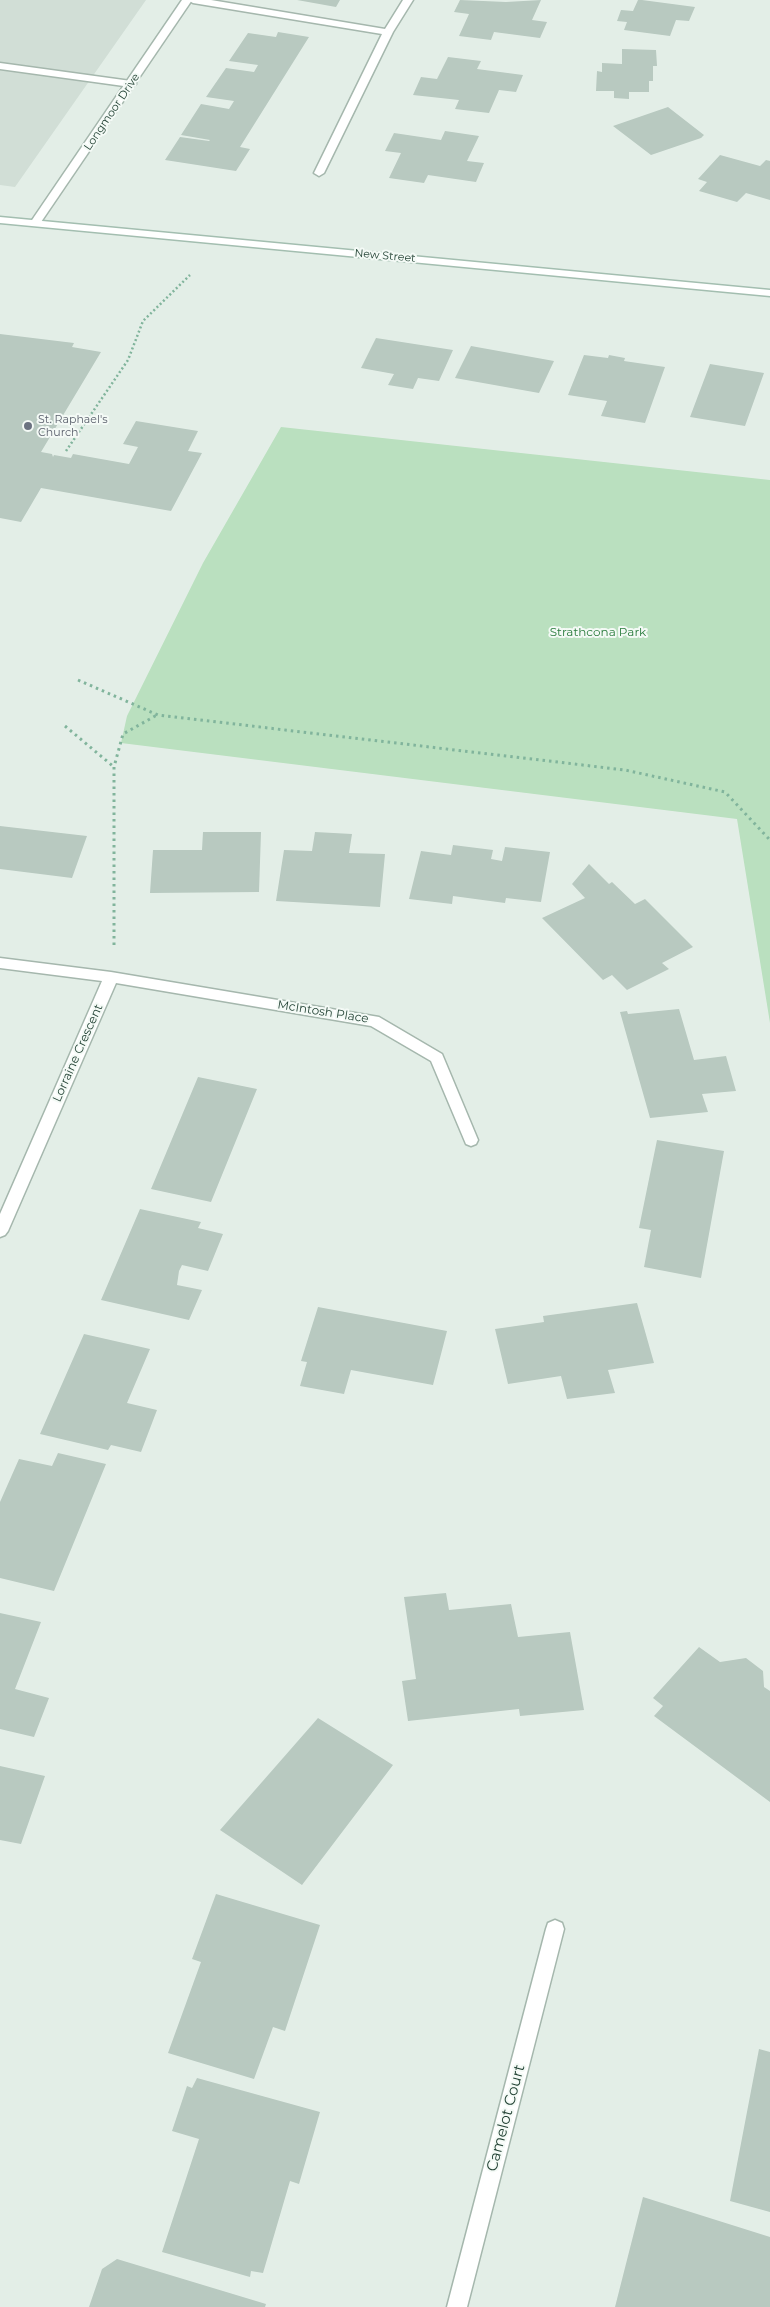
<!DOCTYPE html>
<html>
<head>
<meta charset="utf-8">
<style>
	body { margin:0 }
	canvas { display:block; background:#e3eee7 }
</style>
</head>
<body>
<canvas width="770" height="2307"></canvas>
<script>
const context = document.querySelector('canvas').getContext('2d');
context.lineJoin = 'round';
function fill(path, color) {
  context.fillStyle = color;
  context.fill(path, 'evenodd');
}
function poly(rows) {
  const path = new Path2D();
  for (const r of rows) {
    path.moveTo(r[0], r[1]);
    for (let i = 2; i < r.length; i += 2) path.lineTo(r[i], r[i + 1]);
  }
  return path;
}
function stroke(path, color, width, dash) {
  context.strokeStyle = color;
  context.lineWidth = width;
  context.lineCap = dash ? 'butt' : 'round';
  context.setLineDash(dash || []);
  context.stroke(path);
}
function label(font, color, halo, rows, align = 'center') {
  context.font = font + ' Montserrat,sans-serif';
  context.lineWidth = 4;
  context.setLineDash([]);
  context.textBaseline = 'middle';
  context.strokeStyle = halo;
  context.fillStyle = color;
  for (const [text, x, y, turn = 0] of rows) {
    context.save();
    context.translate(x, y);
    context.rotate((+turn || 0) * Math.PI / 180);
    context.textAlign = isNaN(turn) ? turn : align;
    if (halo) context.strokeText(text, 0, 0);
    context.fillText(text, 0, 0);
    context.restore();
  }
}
fill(poly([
	[0,0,146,0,15,187,0,185]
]), '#d1ded6');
fill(poly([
	[281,427,770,480,770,1023,737,819,121,743,127,716,203,563]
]), '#bae0bf');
fill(poly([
	[297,0,340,0,336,7],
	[460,0,506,2,541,0,532,20,547,22,540,38,494,32,491,40,459,36,469,14,454,12],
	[638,0,642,0,695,7,689,21,676,20,670,36,624,30,627,22,617,21,621,10,633,11],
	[278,32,309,37,240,147,250,149,236,171,165,160,180,137,209,141,210,140,181,135,201,104,229,109,234,101,206,97,226,68,254,72,258,65,229,61,248,33,276,37],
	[622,49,656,50,657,66,653,66,653,81,649,81,649,92,629,92,629,99,614,98,614,91,596,91,597,71,602,72,602,63,622,64],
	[448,57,481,61,477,69,523,75,516,92,499,90,489,113,455,109,459,100,413,95,421,77,437,79],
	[668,107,704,135,701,138,651,155,613,126],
	[445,131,479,136,467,161,484,163,476,182,428,175,424,183,389,178,401,153,385,151,394,133,441,140],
	[720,155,760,166,766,160,770,161,770,200,746,193,737,202,699,191,707,182,698,179],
	[0,334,74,343,72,347,101,352,41,452,52,454,53,457,54,455,71,458,73,454,129,464,138,447,123,444,136,421,198,431,188,451,202,453,171,511,41,488,21,522,0,518],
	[376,338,453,350,439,381,418,378,413,389,388,385,394,374,361,368],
	[471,346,554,361,539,393,455,378],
	[584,355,608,358,609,355,625,358,624,361,665,367,645,423,601,416,607,401,568,395],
	[710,364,764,373,745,426,690,417],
	[0,826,87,836,72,878,0,869],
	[203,832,261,832,259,892,150,893,153,850,202,850],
	[315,832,352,834,349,853,385,854,380,907,276,901,284,850,312,851],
	[453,845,493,850,491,859,502,861,505,847,550,852,541,902,506,898,505,903,453,896,452,904,409,899,421,851,451,855],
	[589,864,609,884,612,882,635,904,645,899,693,947,662,963,669,969,627,990,612,975,603,980,542,918,585,898,572,884],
	[679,1009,694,1060,726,1056,736,1091,702,1094,708,1112,650,1118,620,1012,627,1011,628,1014],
	[198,1077,257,1089,211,1202,151,1189],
	[657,1140,724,1151,701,1278,644,1267,651,1230,639,1228],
	[140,1209,201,1222,198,1228,223,1234,208,1271,182,1265,179,1271,177,1285,202,1290,189,1320,101,1300],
	[637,1303,654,1363,608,1370,615,1393,567,1399,561,1376,508,1384,495,1329,544,1322,543,1316],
	[318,1307,447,1331,433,1385,351,1370,344,1394,300,1386,307,1362,301,1361],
	[84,1334,150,1349,127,1403,157,1410,141,1452,111,1445,108,1450,40,1434],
	[58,1453,106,1464,54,1591,0,1578,0,1502,19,1459,52,1466],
	[446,1593,449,1610,511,1604,518,1637,570,1632,584,1710,520,1716,519,1709,408,1721,402,1681,416,1679,404,1597],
	[0,1613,41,1622,15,1689,49,1698,34,1737,0,1729],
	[699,1647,720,1662,746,1658,763,1671,764,1687,770,1691,770,1802,654,1716,663,1706,653,1698],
	[318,1718,393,1765,302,1885,220,1830],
	[0,1766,45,1776,21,1844,0,1840],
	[216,1894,320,1925,285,2031,273,2027,254,2079,168,2053,201,1962,192,1959],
	[759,2049,770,2052,770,2212,730,2201],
	[197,2078,320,2112,299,2184,290,2181,263,2273,251,2271,250,2277,162,2252,199,2139,172,2131,187,2086,192,2088],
	[643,2197,770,2237,770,2307,615,2307],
	[117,2259,266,2304,265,2307,89,2307,102,2269]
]), '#b8c9c0');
const service = poly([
	[188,0,211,0,385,29,403,0,413,0,393,32,324,173,319,176,314,173,382,34,193,3,188,0],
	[0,63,131,81,136,84,131,87,0,69,0,63]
]);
const minor = poly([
	[0,958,111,972,379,1017,442,1054,478,1140,476,1144,471,1146,466,1144,431,1061,371,1026,116,983,8,1231,5,1235,0,1237,0,1214,102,981,0,968,0,958],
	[555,1920,562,1923,564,1929,467,2307,447,2307,546,1929,548,1923,555,1920]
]);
const tertiary = poly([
	[182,0,192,0,39,225,31,225,30,223,182,0]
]);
const secondary = poly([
	[0,217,770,290,770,296,0,223,0,217]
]);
stroke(service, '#a5b7ad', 3);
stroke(minor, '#a5b7ad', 3);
stroke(tertiary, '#a5b7ad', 3);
stroke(secondary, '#a3beb0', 3);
stroke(poly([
	[66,451,128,360,143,321,190,275]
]), '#81b49c', 2.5, [2, 2.5]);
stroke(poly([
	[78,680,158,715,625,770,725,792,770,840],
	[65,726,114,767],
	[114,945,114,767,123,734,157,715]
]), '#81b49c', 3, [2.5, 4]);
fill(service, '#fff');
fill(minor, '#fff');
fill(tertiary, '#fff');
fill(secondary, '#fff');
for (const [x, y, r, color] of [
	[28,426,5,"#6b7280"]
]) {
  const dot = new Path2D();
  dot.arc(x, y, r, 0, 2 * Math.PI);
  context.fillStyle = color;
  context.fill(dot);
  stroke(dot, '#f4faf6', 2);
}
label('11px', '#214133', '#f4faf6', [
	["Longmoor Drive",112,112,-56],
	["New Street",385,256,5]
]);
label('11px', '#5b616d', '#f4faf6', [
	["St. Raphael's",38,420],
	["Church",38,433]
], 'left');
label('12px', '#287b3b', '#f4faf6', [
	["Strathcona Park",598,632]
]);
label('12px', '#214133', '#f4faf6', [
	["McIntosh Place",323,1012,9],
	["Lorraine Crescent",78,1053,-66]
]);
label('15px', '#214133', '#f4faf6', [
	["Camelot Court",506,2118,-75]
]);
</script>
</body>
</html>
